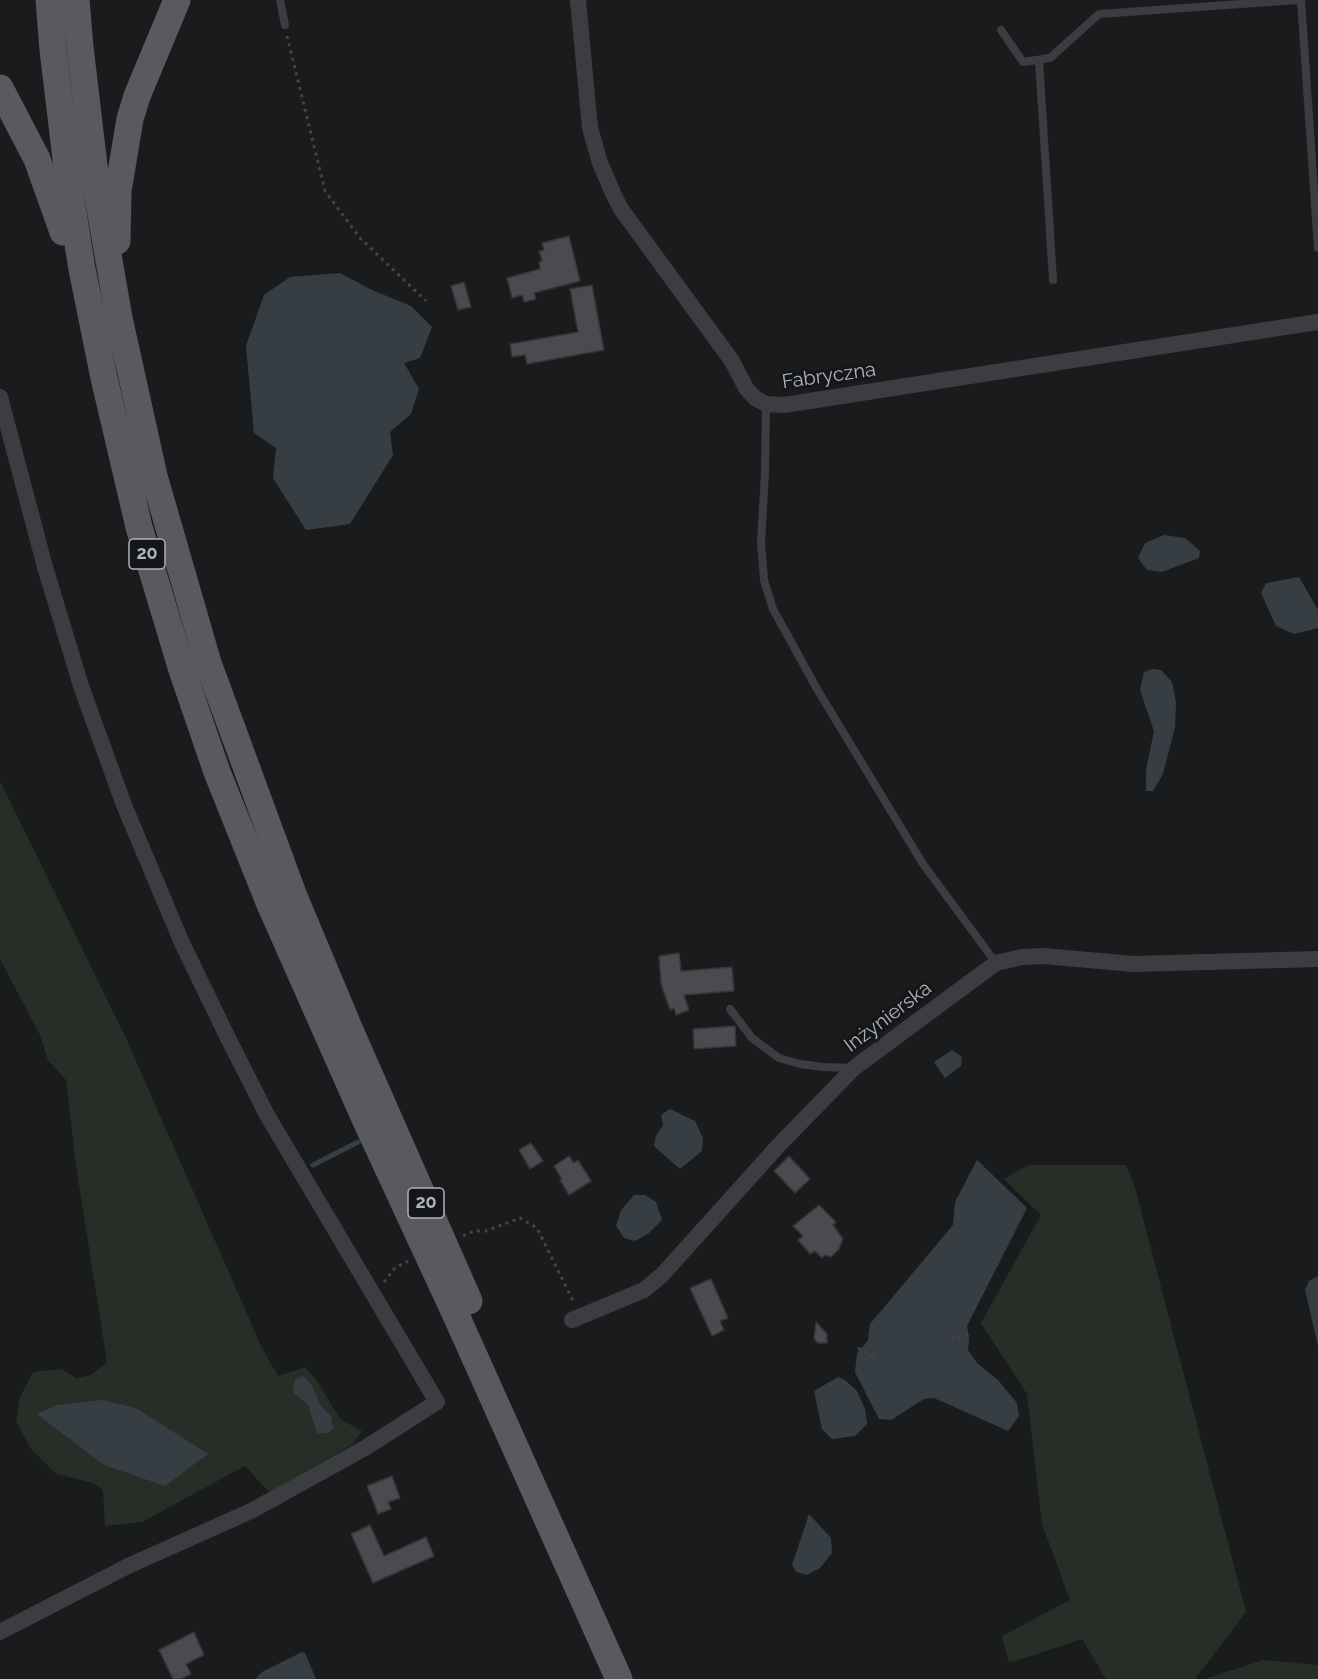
<!DOCTYPE html>
<html>
<head>
<meta charset="utf-8">
<style>
	body { margin:0 }
	canvas { display:block; background:#1a1b1c }
</style>
</head>
<body>
<canvas width="1318" height="1679"></canvas>
<script>
const context = document.querySelector('canvas').getContext('2d');
context.lineJoin = 'round';
function fill(path, color) {
  context.fillStyle = color;
  context.fill(path, 'evenodd');
}
function poly(rows) {
  const path = new Path2D();
  for (const r of rows) {
    path.moveTo(r[0], r[1]);
    for (let i = 2; i < r.length; i += 2) path.lineTo(r[i], r[i + 1]);
  }
  return path;
}
function stroke(path, color, width, dash) {
  context.strokeStyle = color;
  context.lineWidth = width;
  context.lineCap = dash ? 'butt' : 'round';
  context.setLineDash(dash || []);
  context.stroke(path);
}
function label(font, color, halo, rows, align = 'center') {
  context.font = font + ' Raleway,sans-serif';
  context.lineWidth = 6;
  context.setLineDash([]);
  context.textBaseline = 'middle';
  context.strokeStyle = halo;
  context.fillStyle = color;
  for (const [text, x, y, turn = 0] of rows) {
    context.save();
    context.translate(x, y);
    context.rotate((+turn || 0) * Math.PI / 180);
    context.textAlign = isNaN(turn) ? turn : align;
    if (halo) context.strokeText(text, 0, 0);
    context.fillText(text, 0, 0);
    context.restore();
  }
}
fill(poly([
	[0,781,125,1036,262,1348,278,1376,305,1367,316,1379,340,1419,362,1431,352,1445,269,1492,245,1466,142,1522,105,1526,103,1490,93,1483,56,1474,31,1449,16,1421,20,1397,33,1372,61,1369,76,1378,91,1375,107,1362,76,1166,66,1080,48,1060,40,1035,0,959],
	[1028,1165,1126,1165,1134,1184,1246,1612,1195,1679,1106,1679,1082,1639,1009,1663,1002,1636,1070,1600,1042,1524,1027,1394,981,1323,1041,1215,1004,1179],
	[1263,1660,1318,1665,1318,1679,1205,1679]
]), '#272e27');
fill(poly([
	[340,273,372,290,411,306,432,327,420,358,404,363,419,389,411,414,390,432,393,455,350,524,306,530,273,478,276,448,254,433,246,346,264,295,290,277],
	[1164,535,1185,538,1200,551,1199,558,1162,572,1147,570,1138,558,1145,543],
	[1299,577,1318,610,1318,628,1294,634,1276,626,1261,593,1266,583],
	[1153,669,1161,670,1172,682,1176,702,1175,727,1163,774,1153,791,1146,791,1146,770,1154,731,1140,690,1144,672],
	[952,1050,962,1057,961,1066,945,1078,934,1062],
	[670,1109,695,1121,703,1138,702,1151,680,1169,654,1146,656,1136,663,1125,661,1115],
	[977,1160,1027,1208,967,1326,969,1340,968,1350,977,1363,998,1380,1017,1403,1019,1416,1008,1431,934,1398,924,1399,891,1420,879,1419,855,1372,857,1354,868,1340,870,1324,953,1225,955,1202],
	[634,1195,645,1195,656,1202,662,1220,649,1233,635,1241,624,1238,616,1226,621,1210],
	[1318,1276,1318,1346,1305,1290,1309,1281],
	[303,1376,311,1384,321,1406,331,1416,333,1429,327,1433,317,1433,308,1405,293,1392,295,1380],
	[838,1377,845,1380,857,1391,865,1409,867,1424,855,1436,832,1439,822,1429,814,1391],
	[102,1400,136,1408,208,1454,165,1486,104,1465,37,1414,58,1405],
	[809,1514,831,1538,832,1553,820,1568,807,1575,796,1572,792,1565],
	[302,1652,305,1653,316,1679,255,1679,262,1672]
]), '#363e44');
stroke(poly([
	[313,1165,358,1142]
]), '#363e44', 5);
const building = poly([
	[569,236,580,281,534,293,536,299,524,302,522,295,512,298,507,278,540,269,539,262,542,261,539,251,544,250,542,243,569,236],
	[464,282,471,307,458,310,451,286,464,282],
	[592,285,604,350,527,364,525,355,512,357,510,344,578,332,570,289,592,285],
	[679,953,681,971,732,967,734,991,684,995,689,1010,676,1015,674,1008,670,1010,661,984,659,956,679,953],
	[735,1026,736,1046,694,1049,693,1029,735,1026],
	[531,1143,543,1161,530,1169,519,1150,531,1143],
	[569,1156,574,1163,578,1160,591,1181,569,1195,560,1180,562,1179,554,1166,569,1156],
	[789,1156,810,1179,795,1193,774,1171,789,1156],
	[819,1205,836,1222,833,1225,843,1239,839,1249,831,1257,825,1255,822,1258,815,1251,810,1254,798,1240,803,1236,793,1226,819,1205],
	[711,1279,728,1318,720,1321,724,1330,712,1336,690,1288,711,1279],
	[816,1322,827,1334,827,1343,818,1343,814,1339,816,1322],
	[392,1476,400,1498,388,1502,391,1509,378,1514,367,1486,392,1476],
	[370,1525,384,1556,426,1537,434,1556,373,1583,351,1534,370,1525],
	[194,1632,204,1655,186,1664,191,1674,181,1679,173,1679,159,1650,194,1632]
]);
fill(building, '#4a4b4e');
stroke(building, '#353538', 1.5);
stroke(poly([
	[287,36,325,191,360,238,426,301],
	[463,1236,474,1231,486,1231,520,1218,537,1228,574,1303],
	[384,1282,395,1268,408,1261],
	[951,1339,970,1334],
	[858,1348,876,1358]
]), '#424448', 3, [3, 4.5]);
stroke(poly([
	[280,0,285,25],
	[1301,0,1318,248],
	[1001,30,1023,62,1050,58,1099,14,1298,0],
	[1039,60,1053,280],
	[766,404,765,473,761,542,764,580,773,609,817,689,923,864,996,963],
	[730,1009,752,1038,779,1058,800,1064,823,1067,853,1068]
]), '#3c3d41', 8);
stroke(poly([
	[578,0,590,128,600,163,613,193,621,209,732,361,746,388,755,398,766,404,784,405,1318,322],
	[0,397,45,567,81,686,124,805,182,943,227,1036,267,1115,437,1402,365,1448,251,1511,128,1566,0,1632],
	[572,1320,644,1290,662,1275,779,1145,854,1068,996,963,1022,957,1043,956,1134,964,1318,959]
]), '#3c3d41', 16);
stroke(poly([
	[49,0,53,50,71,200,82,269,104,378,139,527,182,670,217,772,269,902,366,1121,455,1313,619,1679],
	[76,0,80,47,97,191,119,318,154,476,208,663,293,894,349,1028,469,1301],
	[0,88,37,159,63,232],
	[117,241,118,191,130,119,137,96,177,0]
]), '#585a60', 27);
for (const [x, y, w] of [
	[147,554,36],
	[426,1203,36]
]) {
  const box = new Path2D();
  box.roundRect(x - w / 2, y - 15, w, 30, 4.5);
  context.fillStyle = '#151617';
  context.fill(box);
  stroke(box, '#afb3ba', 1.5);
}
label('bold 18px', '#afb3ba', null, [
	["20",147,554],
	["20",426,1203]
]);
label('20px', '#afb3ba', '#151617', [
	["Fabryczna",829,376,-8],
	["Inżynierska",888,1017,-37]
]);
</script>
</body>
</html>
